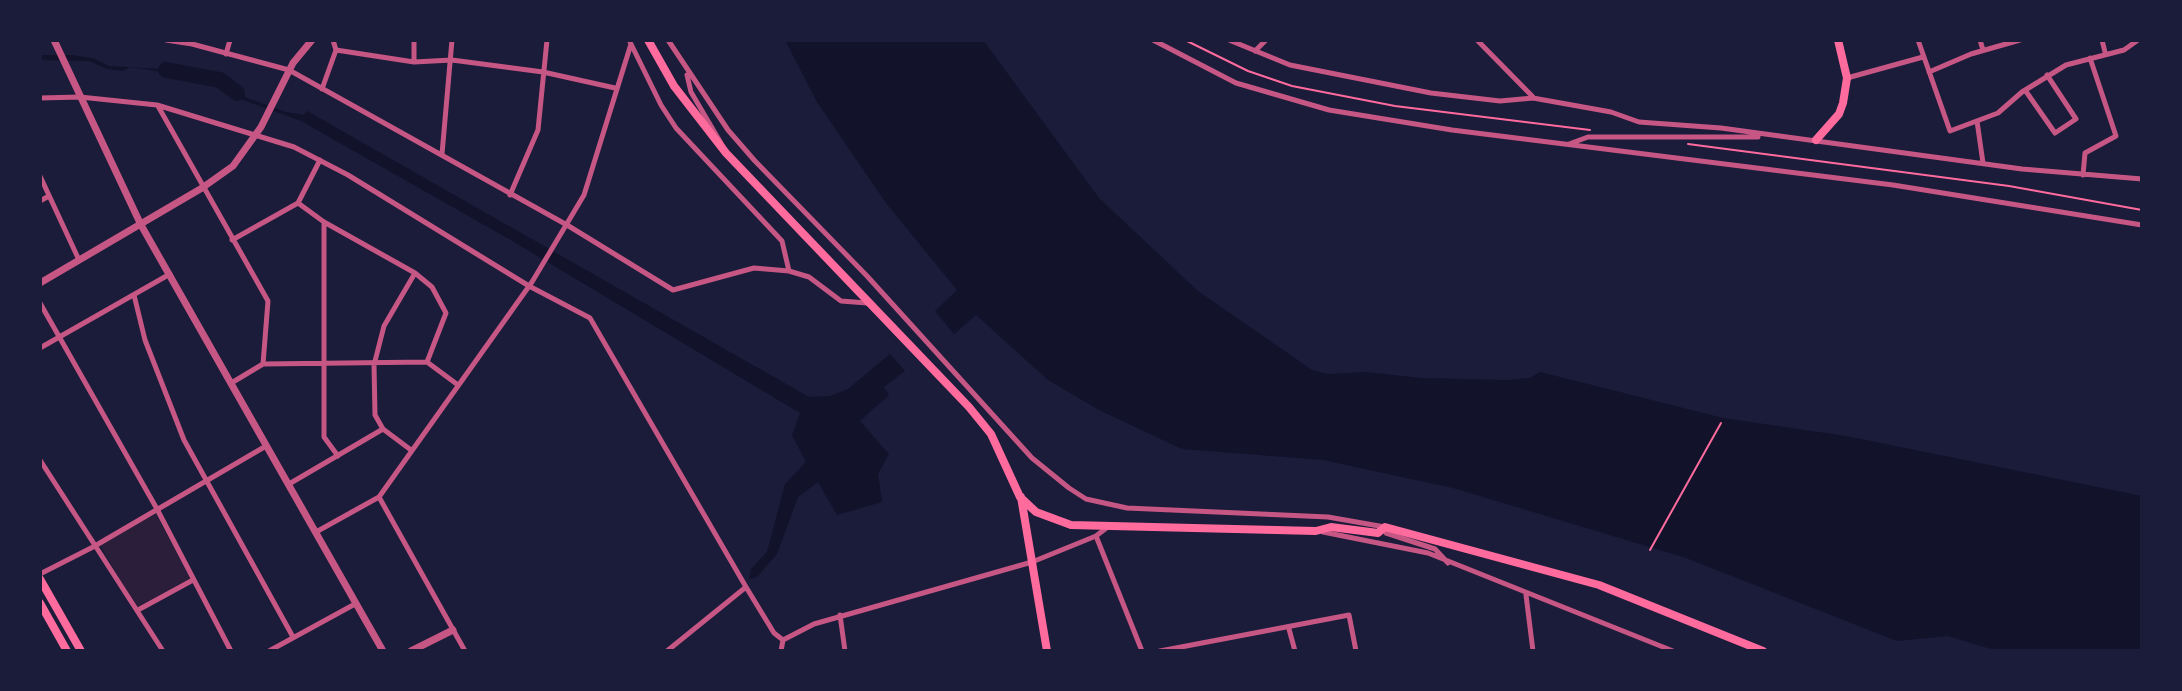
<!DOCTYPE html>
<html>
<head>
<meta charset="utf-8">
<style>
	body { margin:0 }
	#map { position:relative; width:2182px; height:691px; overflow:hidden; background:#1b1b3a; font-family:Karla,sans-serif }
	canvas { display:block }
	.frame { position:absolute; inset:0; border:42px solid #1b1b3a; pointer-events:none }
</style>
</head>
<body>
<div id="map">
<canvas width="2182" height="691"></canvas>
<div class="frame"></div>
</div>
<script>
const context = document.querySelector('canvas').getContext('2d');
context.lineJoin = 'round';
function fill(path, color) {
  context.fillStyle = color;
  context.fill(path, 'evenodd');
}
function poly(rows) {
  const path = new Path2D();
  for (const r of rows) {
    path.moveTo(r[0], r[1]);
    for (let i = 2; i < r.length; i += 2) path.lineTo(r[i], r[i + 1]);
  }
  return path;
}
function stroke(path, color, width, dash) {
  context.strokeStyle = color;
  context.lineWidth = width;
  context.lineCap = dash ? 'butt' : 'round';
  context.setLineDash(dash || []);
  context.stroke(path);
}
fill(poly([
	[156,514,190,579,136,608,99,543]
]), '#2a1e3b');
fill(poly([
	[785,40,983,40,1099,198,1198,291,1312,370,1328,374,1366,372,1421,378,1507,380,1530,378,1540,372,1723,418,1846,436,2142,496,2142,651,1998,651,1948,636,1897,641,1686,558,1453,488,1323,460,1182,449,1099,410,1048,380,976,315,954,334,935,311,957,290,886,203,817,102],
	[40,55,71,55,93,58,109,66,178,70,225,81,247,98,286,112,304,115,307,111,809,397,830,396,848,389,890,354,905,371,884,387,889,395,860,421,889,454,878,474,882,502,837,515,818,482,798,497,777,554,757,577,749,579,751,569,767,552,785,484,806,462,792,435,800,413,509,239,301,121,243,100,224,87,175,74,130,67,123,71,107,69,89,61,40,60]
]), '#12122b');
stroke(poly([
	[166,70,220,80,237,93]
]), '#12122b', 16);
stroke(poly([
	[1185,40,1248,71,1292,86,1395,106,1590,130],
	[1688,144,2009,186,2142,210],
	[1650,550,1721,423]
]), '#ff6b9d', 2);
stroke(poly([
	[166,40,192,44,289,70,567,225,673,290,754,268,789,271,782,241,676,128,661,105,631,44],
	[333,40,336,50,414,62,452,60,543,72,615,88],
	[414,40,414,62],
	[668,40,728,130,755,161,867,276,1032,458,1069,488,1086,499,1127,508,1328,517,1385,527,1386,533,1435,549,1448,563],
	[1153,40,1236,83,1329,110,1452,130,1893,185,2142,225],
	[1229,40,1290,65,1431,93,1500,101,1533,98,1611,112,1639,122,1721,128,2022,169,2142,179],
	[1477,40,1533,97],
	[1918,40,1950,131,1998,113,2022,92,2066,65,2124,50,2138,40],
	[1980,40,1983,50],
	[2102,40,2105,52],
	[1255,51,1266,40],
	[226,54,230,40],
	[1929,72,1971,54,2020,40],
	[687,75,691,92,725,150],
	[1847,78,1923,57],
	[322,89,336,50],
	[2025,90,2055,133,2076,119,2047,75],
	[40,98,80,97,157,105,294,147,348,175,529,286,590,318,746,587,774,633,783,640],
	[158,106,268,301,263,364],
	[1977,121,1983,163],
	[1569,144,1588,137,1758,137],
	[442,154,452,40],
	[2083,175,2085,153,2116,136,2090,58],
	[40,176,79,260],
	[510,195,538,130,547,40],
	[40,201,49,196],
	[298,203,324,222,415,273,432,287,446,313,427,362],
	[324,223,324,437,338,456],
	[232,240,298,203,320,160],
	[789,271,809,277,841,301,867,303],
	[134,295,145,340,184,440,293,637],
	[40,303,157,509,231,651],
	[40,348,170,274],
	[233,382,263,364,427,362,458,385],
	[411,450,383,429,375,415,374,365,384,326,415,273],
	[40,460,163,651],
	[289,484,383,429],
	[379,497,465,651],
	[1109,526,1096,536,1142,651],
	[316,532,379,497,532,282,584,195,631,44,629,40],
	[1323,532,1428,553,1673,651],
	[40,574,93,547,266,446],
	[1526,595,1533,651],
	[138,610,193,580],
	[840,615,845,651],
	[1289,629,1295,651],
	[269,651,355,604],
	[667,651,746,587],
	[781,651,783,640,814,624,1032,562,1096,536],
	[1160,651,1349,615,1356,651]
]), '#c65784', 5);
stroke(poly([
	[54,40,141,225,383,651],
	[40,283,202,188,233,166,261,127,293,63,312,40],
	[411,651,453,630]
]), '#c65784', 7);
stroke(poly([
	[648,40,674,86,726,153,969,407,991,434,1020,497,1036,512,1071,525,1316,531,1331,527,1378,533,1385,527,1599,585,1763,651],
	[1816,140,1839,114,1843,103,1847,78,1838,40],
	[1021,497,1047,651]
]), '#ff6b9d', 8);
stroke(poly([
	[40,579,81,651],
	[40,603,67,651]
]), '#ff6b9d', 8);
</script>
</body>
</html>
